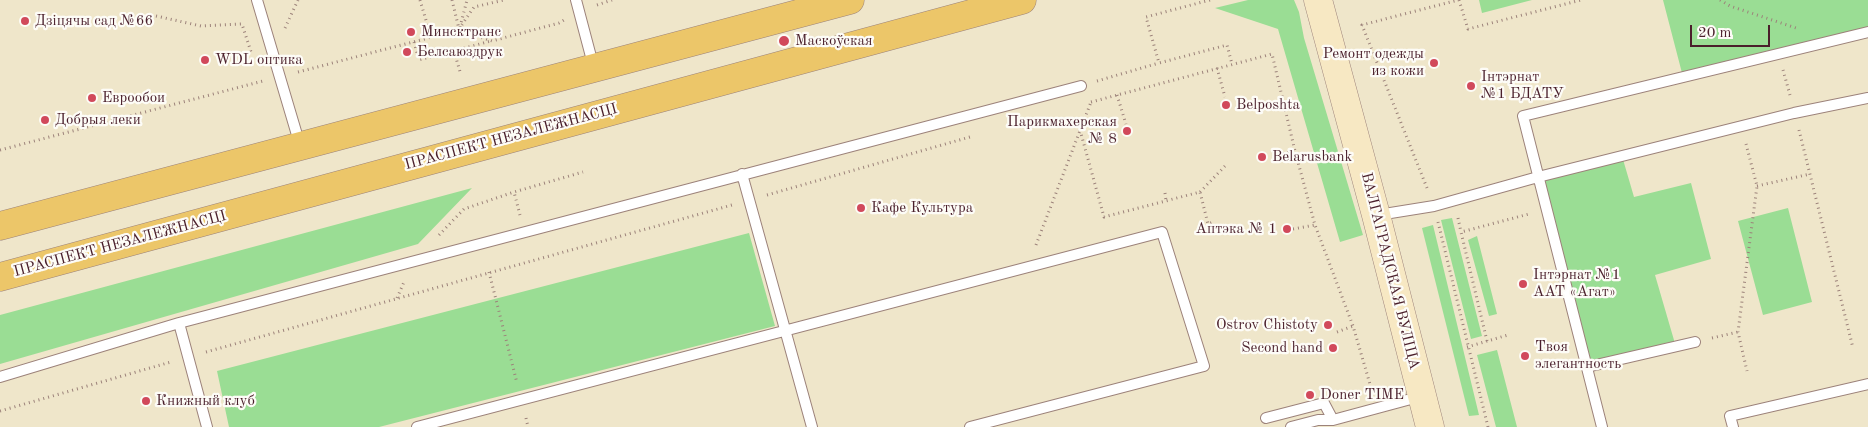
<!DOCTYPE html>
<html>
<head>
<meta charset="utf-8">
<style>
	body { margin:0 }
	#map { position:relative; width:1868px; height:427px; overflow:hidden; background:#efe6ca; font-family:"Old Standard TT",serif }
	canvas { display:block }
	.scale { position:absolute; left:1690px; top:25px; width:80px; height:22px; box-sizing:border-box; border:2px solid #4a1f2b; border-top:0; padding-left:6px; font-size:15px; line-height:18px; white-space:nowrap; color:#4a1f2b; -webkit-text-stroke:4px #fdfcf7; paint-order:stroke }
</style>
</head>
<body>
<div id="map">
<canvas width="1868" height="427"></canvas>
<div class="scale">20 m</div>
</div>
<script>
const context = document.querySelector('canvas').getContext('2d');
context.lineJoin = 'round';
function fill(path, color) {
  context.fillStyle = color;
  context.fill(path, 'evenodd');
}
function poly(rows) {
  const path = new Path2D();
  for (const r of rows) {
    path.moveTo(r[0], r[1]);
    for (let i = 2; i < r.length; i += 2) path.lineTo(r[i], r[i + 1]);
  }
  return path;
}
function stroke(path, color, width, dash) {
  context.strokeStyle = color;
  context.lineWidth = width;
  context.lineCap = dash ? 'butt' : 'round';
  context.setLineDash(dash || []);
  context.stroke(path);
}
function label(font, color, halo, rows, align = 'center') {
  context.font = font + ' "Old Standard TT",serif';
  context.lineWidth = 4.5;
  context.setLineDash([]);
  context.textBaseline = 'middle';
  context.strokeStyle = halo;
  context.fillStyle = color;
  for (const [text, x, y, turn = 0] of rows) {
    context.save();
    context.translate(x, y);
    context.rotate((+turn || 0) * Math.PI / 180);
    context.textAlign = isNaN(turn) ? turn : align;
    if (halo) context.strokeText(text, 0, 0);
    context.fillText(text, 0, 0);
    context.restore();
  }
}
fill(poly([
	[1248,0,1294,0,1299,12,1304,38,1363,235,1340,242,1278,29,1215,8],
	[1479,0,1532,0,1482,13],
	[1663,0,1868,0,1868,32,1682,73],
	[1622,156,1634,197,1691,183,1711,259,1655,275,1676,347,1587,367,1538,177],
	[472,188,418,244,0,364,0,315],
	[1788,208,1812,302,1763,315,1738,221],
	[1452,218,1482,336,1471,339,1441,220],
	[1433,225,1479,415,1469,416,1422,228],
	[749,233,775,326,379,427,229,427,217,371],
	[1477,236,1497,314,1489,316,1468,240],
	[1497,350,1517,427,1496,427,1477,355]
]), '#9add94');
const lane = poly([
	[257,0,300,145],
	[576,0,594,68],
	[742,174,812,427],
	[1378,215,1434,206,1538,177,1794,113,1868,98],
	[179,323,207,427],
	[1587,367,1695,342],
	[0,377,179,323,1081,86],
	[1266,418,1324,403,1333,420,1422,396],
	[417,427,1162,232,1204,366,970,427],
	[1291,427,1318,420,1333,420],
	[1602,427,1523,116,1868,32],
	[1733,427,1730,416,1868,384]
]);
const secondary = poly([
	[1318,0,1376,215,1430,427]
]);
const primary = poly([
	[0,226,850,0],
	[0,277,1022,0]
]);
stroke(lane, '#9c827a', 12);
stroke(secondary, '#9c827a', 29);
stroke(primary, '#9c827a', 29);
stroke(poly([
	[420,0,431,37],
	[452,0,459,29],
	[1210,0,1146,17,1159,63,1227,45,1232,64],
	[1459,0,1468,29,1581,0],
	[1720,0,1730,6,1799,29],
	[597,5,612,0],
	[156,16,201,26,242,24,252,55],
	[460,27,467,0],
	[285,28,298,0],
	[459,29,474,7,504,0],
	[414,42,419,60,491,41],
	[454,51,461,75],
	[1217,68,1225,97],
	[1783,70,1790,95],
	[298,72,459,30,492,41,559,23,564,20],
	[1097,81,1159,63],
	[1117,95,1126,124],
	[1091,102,1272,54,1295,151,1315,225,1353,326,1372,391],
	[1080,130,1104,217,1200,192,1208,224,1213,222],
	[1799,130,1853,348],
	[1746,144,1757,186,1738,332,1747,371],
	[0,150,263,81],
	[1273,156,1295,151],
	[1757,186,1810,174],
	[1427,188,1362,25,1458,0],
	[1200,192,1227,164],
	[1165,193,1166,201],
	[767,195,970,137],
	[520,215,514,192,583,172],
	[1458,218,1461,232],
	[1438,222,1488,427],
	[1293,229,1315,225],
	[439,235,464,209,514,192],
	[1036,245,1091,102],
	[489,272,517,383],
	[397,298,404,282],
	[1337,332,1353,326],
	[1712,338,1738,332],
	[1487,341,1461,232,1529,214],
	[1467,347,1508,335],
	[206,352,732,205],
	[0,411,171,362],
	[526,418,528,427]
]), '#9c827a', 3, [1, 4]);
stroke(lane, '#fff', 10);
stroke(secondary, '#f7e8c3', 28);
stroke(primary, '#ecc669', 28);
for (const [x, y, r, color] of [
	[25,21,5,"#d1495b"],
	[411,32,5,"#d1495b"],
	[784,41,6,"#d1495b"],
	[407,52,5,"#d1495b"],
	[205,60,5,"#d1495b"],
	[1434,63,5,"#d1495b"],
	[1471,86,5,"#d1495b"],
	[92,98,5,"#d1495b"],
	[1226,105,5,"#d1495b"],
	[45,120,5,"#d1495b"],
	[1127,131,5,"#d1495b"],
	[1262,157,5,"#d1495b"],
	[861,208,5,"#d1495b"],
	[1287,229,5,"#d1495b"],
	[1523,284,5,"#d1495b"],
	[1328,325,5,"#d1495b"],
	[1333,348,5,"#d1495b"],
	[1525,356,5,"#d1495b"],
	[1310,395,5,"#d1495b"],
	[146,401,5,"#d1495b"]
]) {
  const dot = new Path2D();
  dot.arc(x, y, r, 0, 2 * Math.PI);
  context.fillStyle = color;
  context.fill(dot);
  stroke(dot, '#fdfcf7', 2);
}
label('15px', '#4a1f2b', '#fdfcf7', [
	["Дзіцячы сад №66",35,21],
	["Минсктранс",421,32],
	["Маскоўская",795,41],
	["Белсаюздрук",417,52],
	["Ремонт одежды",1424,54,"right"],
	["из кожи",1424,71,"right"],
	["WDL оптика",215,60],
	["Інтэрнат",1481,77],
	["№1 БДАТУ",1481,94],
	["Еврообои",102,98],
	["Belposhta",1236,105],
	["Добрыя леки",55,120],
	["Парикмахерская",1117,122,"right"],
	["№ 8",1117,139,"right"],
	["Belarusbank",1272,157],
	["Кафе Культура",871,208],
	["Аптэка № 1",1277,229,"right"],
	["Інтэрнат №1",1533,275],
	["ААТ «Агат»",1533,292],
	["Ostrov Chistoty",1318,325,"right"],
	["Твоя",1535,347],
	["элегантность",1535,364],
	["Second hand",1323,348,"right"],
	["Doner TIME",1320,395],
	["Книжный клуб",156,401]
], 'left');
label('15px', '#4a1f2b', '#fdfcf7', [
	["ПРАСПЕКТ НЕЗАЛЕЖНАСЦІ",511,137,-15],
	["ПРАСПЕКТ НЕЗАЛЕЖНАСЦІ",120,244,-15],
	["ВАЛГАГРАДСКАЯ ВУЛІЦА",1390,271,76]
]);
</script>
</body>
</html>
